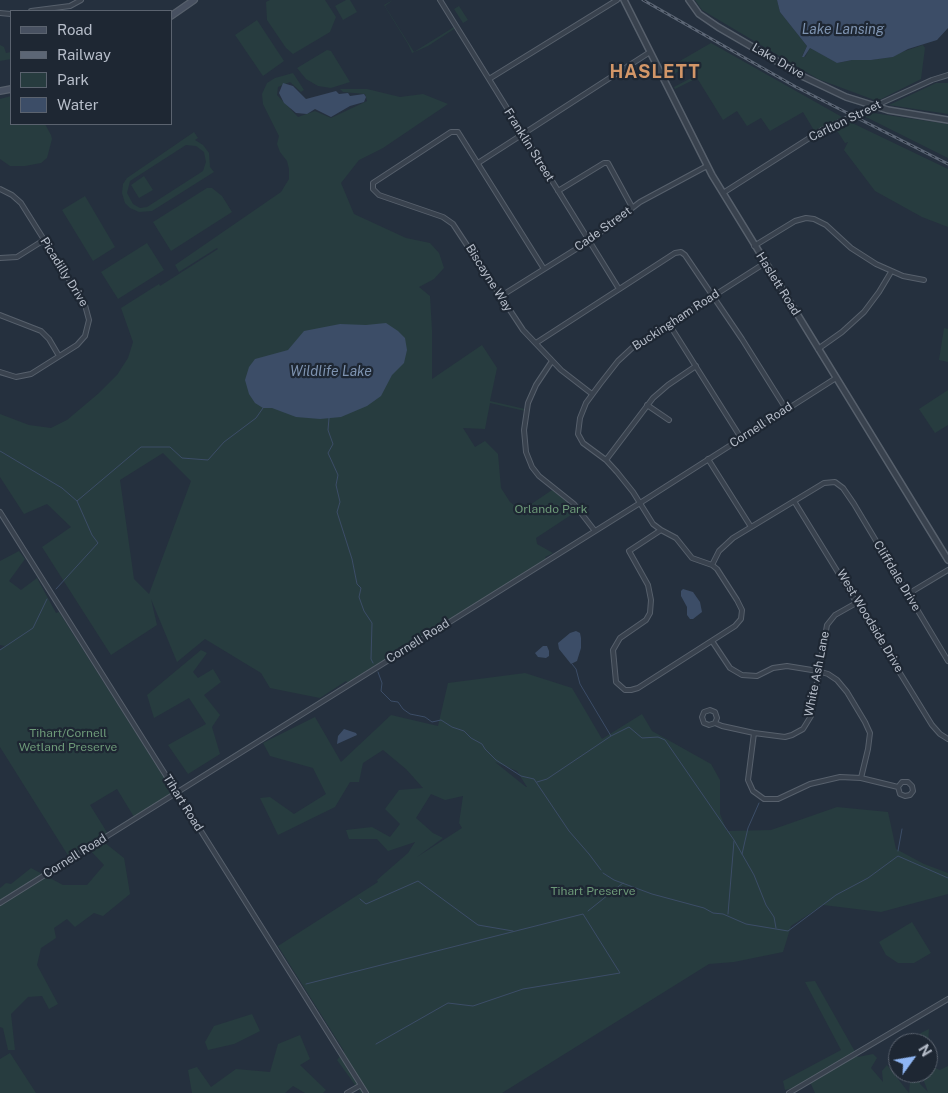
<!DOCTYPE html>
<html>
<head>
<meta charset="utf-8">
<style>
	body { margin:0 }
	#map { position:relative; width:948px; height:1093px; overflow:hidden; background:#25303e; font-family:"Public Sans",sans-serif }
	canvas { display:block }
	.legend { position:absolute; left:10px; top:10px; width:162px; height:115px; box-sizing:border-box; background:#1e2733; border:1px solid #5b636f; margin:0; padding:6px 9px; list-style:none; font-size:15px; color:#b6bdc9 }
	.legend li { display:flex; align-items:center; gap:10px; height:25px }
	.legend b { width:25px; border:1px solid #5b636f }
	.north { position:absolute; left:888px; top:1033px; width:50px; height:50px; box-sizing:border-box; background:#1e2733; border:1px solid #5b636f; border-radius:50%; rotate:58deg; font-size:14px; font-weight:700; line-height:20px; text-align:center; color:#b6bdc9 }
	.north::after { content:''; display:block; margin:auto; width:18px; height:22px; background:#8fb6f4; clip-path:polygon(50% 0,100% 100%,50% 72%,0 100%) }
</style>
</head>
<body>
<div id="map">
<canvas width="948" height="1093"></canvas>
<ul class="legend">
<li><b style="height:6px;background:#485161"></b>Road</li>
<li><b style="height:6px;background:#5c6675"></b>Railway</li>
<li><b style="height:14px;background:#273c3f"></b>Park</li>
<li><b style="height:14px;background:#3c4d67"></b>Water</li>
</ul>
<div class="north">N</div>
</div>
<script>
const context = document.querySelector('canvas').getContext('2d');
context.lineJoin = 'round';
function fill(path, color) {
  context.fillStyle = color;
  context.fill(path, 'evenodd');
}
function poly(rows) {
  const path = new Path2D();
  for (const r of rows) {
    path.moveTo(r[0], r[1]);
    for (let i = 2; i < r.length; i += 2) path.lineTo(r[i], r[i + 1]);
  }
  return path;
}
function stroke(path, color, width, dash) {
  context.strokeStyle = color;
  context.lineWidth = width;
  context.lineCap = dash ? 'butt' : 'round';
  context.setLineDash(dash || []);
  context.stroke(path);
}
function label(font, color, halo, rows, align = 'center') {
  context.font = font + ' "Public Sans",sans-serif';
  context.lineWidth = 4.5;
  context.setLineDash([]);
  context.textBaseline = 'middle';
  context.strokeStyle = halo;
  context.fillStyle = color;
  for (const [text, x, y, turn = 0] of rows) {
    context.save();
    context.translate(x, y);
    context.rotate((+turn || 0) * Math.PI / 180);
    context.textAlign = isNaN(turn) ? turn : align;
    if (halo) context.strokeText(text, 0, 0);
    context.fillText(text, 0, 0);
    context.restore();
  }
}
fill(poly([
	[270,0,325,0,336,17,330,32,293,54,286,48,267,20,266,2],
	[346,0,350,0,357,12,343,20,335,6],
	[393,0,385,6,414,52,454,27,454,29,428,46,412,53,408,44,384,5],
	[695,0,777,0,780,12,807,46,802,56,805,57,810,48,838,63,852,60,871,60,893,57,899,53,923,45,925,48,921,79,877,101,818,79,702,10],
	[459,6,468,20,463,23,454,9],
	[257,20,284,61,263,76,235,35],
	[711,43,842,117,815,132,803,112,770,131,761,118,747,126,737,111,723,120,697,78,675,89,674,87,695,76,690,66,669,76,666,69],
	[0,45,4,47,6,53,11,52,11,59,0,61],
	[327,50,331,51,350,82,331,88,318,86,306,79,297,68],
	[293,73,304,90,301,92,290,82,278,87,277,95,298,117,315,111,331,118,367,101,365,94,343,92,340,89,367,89,400,97,423,94,448,104,383,148,359,160,341,183,354,214,406,238,430,243,439,253,444,268,434,279,419,287,430,296,432,330,432,379,482,345,497,368,490,401,525,409,525,411,490,403,485,429,463,428,475,447,485,441,498,454,501,488,510,502,521,511,552,490,568,502,577,511,536,538,537,544,553,553,545,557,546,559,348,683,346,681,320,698,270,688,261,673,205,639,177,662,151,599,157,625,111,655,42,547,71,527,47,504,24,514,0,477,0,414,29,425,51,428,67,420,99,393,117,375,128,358,133,342,121,308,159,284,160,286,218,249,217,248,179,272,175,265,281,192,289,179,289,169,287,161,280,152,277,144,279,136,263,104,262,94,267,83,275,78],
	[163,453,191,481,149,594,134,579,120,480],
	[936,83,948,83,948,114,889,105],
	[11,96,11,124,45,124,51,135,52,139,47,158,41,163,25,166,10,166,0,159,0,99],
	[873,113,948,124,948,158,864,116],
	[848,121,948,169,948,227,922,217,875,191,844,150,848,142,845,143,834,126],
	[194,132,198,138,195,140,203,145,209,153,210,167,214,172,152,211,139,212,130,208,125,203,122,193,123,184,127,178],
	[186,145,196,146,204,152,206,162,203,171,147,207,140,208,133,204,127,193,130,181],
	[144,176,153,190,139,198,131,185],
	[207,188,212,188,222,196,232,212,171,251,153,222],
	[85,196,115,247,93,261,62,210],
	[147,243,164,270,118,299,101,272],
	[944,328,948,329,948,362,939,360],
	[948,390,948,425,935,433,919,409],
	[19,551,25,559,9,581,21,590,37,578,56,613,59,612,170,787,172,791,169,795,134,817,117,789,90,805,108,834,100,839,124,858,130,894,103,916,94,913,75,927,67,919,54,928,56,938,41,948,37,965,58,1004,49,1009,42,996,28,997,11,1014,15,1050,8,1050,3,1028,0,1027,0,888,6,883,11,884,31,868,63,885,87,885,104,865,87,847,69,857,0,747,0,649,5,646,0,645,0,561],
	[201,650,207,653,193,672,198,678,213,669,221,682,204,695,220,715,212,727,220,754,188,774,168,745,206,724,189,698,154,718,147,695],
	[525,673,572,688,602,739,642,714,652,731,711,764,720,780,720,814,727,831,771,830,837,807,888,812,896,849,924,864,948,873,948,894,881,912,823,905,791,926,783,952,734,962,709,964,502,1093,361,1093,337,1060,344,1051,278,946,378,882,377,880,408,853,415,842,388,851,377,839,349,839,346,830,372,827,390,837,400,824,385,809,399,790,423,788,406,769,383,750,363,763,359,782,350,782,335,807,278,835,260,798,270,797,294,814,326,794,313,768,270,756,263,743,315,717,341,762,391,715,438,726,448,683],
	[495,762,517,771,527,787,526,787],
	[431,794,445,800,463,796,459,823,462,828,417,857,443,838,433,833,416,818],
	[912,922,931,953,914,963,898,963,886,955,879,942],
	[815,981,858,1057,873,1054,877,1058,871,1068,883,1082,882,1071,887,1065,909,1093,910,1081,904,1073,918,1073,920,1084,928,1092,922,1076,928,1073,928,1070,932,1067,940,1070,948,1066,948,1093,815,1093,811,1084,785,1090,783,1081,841,1050,805,982],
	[252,1014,260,1031,234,1044,208,1050,205,1042,214,1026],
	[929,1029,928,1043,913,1043,921,1033],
	[300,1035,310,1059,300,1065,326,1090,323,1093,305,1093,293,1086,285,1093,192,1093,188,1070,197,1067,211,1087,236,1069,270,1072,278,1044],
	[10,1053,36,1093,0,1093,0,1059]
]), '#273c3f');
fill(poly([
	[777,0,948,0,948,28,937,40,908,49,893,57,871,60,852,60,837,63,810,48,804,57,802,57,807,46,780,12],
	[283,83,293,86,306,99,336,91,339,94,348,93,350,96,364,94,366,97,364,102,350,106,331,117,315,109,307,114,296,113,284,103,279,93],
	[386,323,398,331,405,338,407,350,404,363,392,375,381,396,367,406,341,417,320,419,296,417,272,408,263,408,255,403,249,394,245,380,249,367,255,359,288,350,304,331,340,324,366,325],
	[683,589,693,592,700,602,702,612,693,619,690,619,687,615,687,607,681,596,681,591],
	[576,631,580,633,581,638,581,648,577,661,571,664,559,649,558,643,570,633],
	[543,646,547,646,549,651,549,656,546,658,538,657,535,653],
	[344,729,356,733,357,735,337,744,338,736]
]), '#3c4d67');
stroke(poly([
	[329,418,328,430,333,444,328,453,338,475,336,485,340,502,337,512,352,559,357,584,361,588,359,597,364,611,372,623,371,659,373,663],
	[0,451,62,488,77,501],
	[56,589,98,543,92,535,77,501,141,447,170,447,182,458,208,460,224,442,256,418,263,408],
	[0,650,33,628,47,599],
	[378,672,382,683,381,691,391,701,398,702,403,709,410,714,425,717,432,722,441,720,452,727,464,731,471,738,482,744,485,749,496,760,521,776,534,779,569,831,589,854,601,870],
	[611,736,629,727,642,738,658,737,665,740,734,840,754,875,766,905,774,917,776,928],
	[537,782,547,779,611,736,580,684,576,669,572,664],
	[898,851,902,829],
	[742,854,748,828,759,803],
	[603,873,614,880,652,894,704,908,713,913,723,914,746,924,788,931,836,895,868,878,898,856,948,878],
	[360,899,366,904,418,881,478,925,513,931],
	[588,911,623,883],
	[728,914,734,841],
	[306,984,583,914,620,973,523,989,473,1006,448,1003,376,1044]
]), '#3c4d67', 1);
const minor = poly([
	[440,0,619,289],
	[31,11,70,6,81,0],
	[0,13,11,14],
	[489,79,617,0],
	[478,163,650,52],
	[0,189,12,195,21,203,85,305,89,320,85,336,77,345,31,374,16,377,0,372],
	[558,191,604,163,608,163,632,207],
	[723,193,822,130,932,80,948,75],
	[754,246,795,221,806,218,814,219,826,225,851,248,876,264,903,276,924,280],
	[0,258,17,257,44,240],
	[544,269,458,132,451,132,373,183,373,189,379,195,443,217,453,224,523,330,561,370,592,394],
	[501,296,589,241,640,202,707,166],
	[0,315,41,331,49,339,59,356],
	[669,324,741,438],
	[536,343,675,253,681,252,685,255,742,339,786,409],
	[818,349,842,332,864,312,879,292,891,272],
	[552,361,536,385,528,403,524,430,526,452,532,467,539,476,574,504,595,531],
	[647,405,669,420],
	[708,459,751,527],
	[606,460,653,398,668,385,696,366],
	[794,501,932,725,940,734,948,739],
	[0,512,366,1093],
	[661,530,629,551,648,585,651,600,650,613,646,620,620,638,613,650,616,682,625,690,631,690,638,688,735,626,741,619,742,610,737,600,717,569,712,565,692,558,676,538,661,530,653,524,633,492,617,472,606,460,583,443,578,434,580,418,586,403,600,384,618,361,632,348,765,263],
	[712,565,719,551,733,538,824,483,835,482,843,488,854,504,948,661],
	[908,594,948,570],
	[712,641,730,668,742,675,757,676,773,668,787,666,818,671,828,674,837,680,847,692,865,722,870,733,868,749,861,778],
	[715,723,709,725,704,723,702,717,704,712,710,710,715,712,717,718,715,723,722,726,754,733,785,737,792,735,803,729,811,716,827,625,835,615,858,602],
	[754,733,748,780,753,791,764,799,778,799,810,784,840,777,861,778,898,787,900,794,905,796,910,795,913,791,912,786,908,782,902,782,898,787],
	[0,903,640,503,836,378],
	[347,1093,361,1085],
	[789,1093,948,999]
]);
const tertiary = poly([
	[624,0,712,175,948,560],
	[689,0,699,14,718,27,804,77,846,97,888,110,948,120]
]);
const secondary = poly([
	[171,16,194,0],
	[0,91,11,89]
]);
stroke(minor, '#57606c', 6);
stroke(tertiary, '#57606c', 8);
stroke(secondary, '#57606c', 8);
stroke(minor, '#39424e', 4);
stroke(tertiary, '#39424e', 5);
stroke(secondary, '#485161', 5.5);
const rail = poly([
	[643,0,796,87,948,164]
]);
stroke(rail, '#5c6675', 3);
stroke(rail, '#1e2733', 1, [4]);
label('12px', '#b6bdc9', '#1e2733', [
	["Lake Drive",778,61,30],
	["Carlton Street",845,121,-26],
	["Franklin Street",529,145,58],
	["Cade Street",603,229,-36],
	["Picadilly Drive",64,272,58],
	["Biscayne Way",489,278,58],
	["Haslett Road",778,284,58],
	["Buckingham Road",676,320,-33],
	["Cornell Road",761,425,-33],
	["Cliffdale Drive",897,576,59],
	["West Woodside Drive",870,621,59],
	["Cornell Road",418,641,-32],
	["White Ash Lane",817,674,-79],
	["Tihart Road",183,803,58],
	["Cornell Road",75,856,-32]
]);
label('12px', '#6d9978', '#1e2733', [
	["Orlando Park",551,509],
	["Tihart/Cornell",68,733],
	["Wetland Preserve",68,747],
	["Tihart Preserve",593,891]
]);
label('italic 14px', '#7e93b0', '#1e2733', [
	["Lake Lansing",843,30],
	["Wildlife Lake",331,372]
]);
context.letterSpacing = '1px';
label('bold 18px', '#d29668', '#1e2733', [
	["HASLETT",655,72]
]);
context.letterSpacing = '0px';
</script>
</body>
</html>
